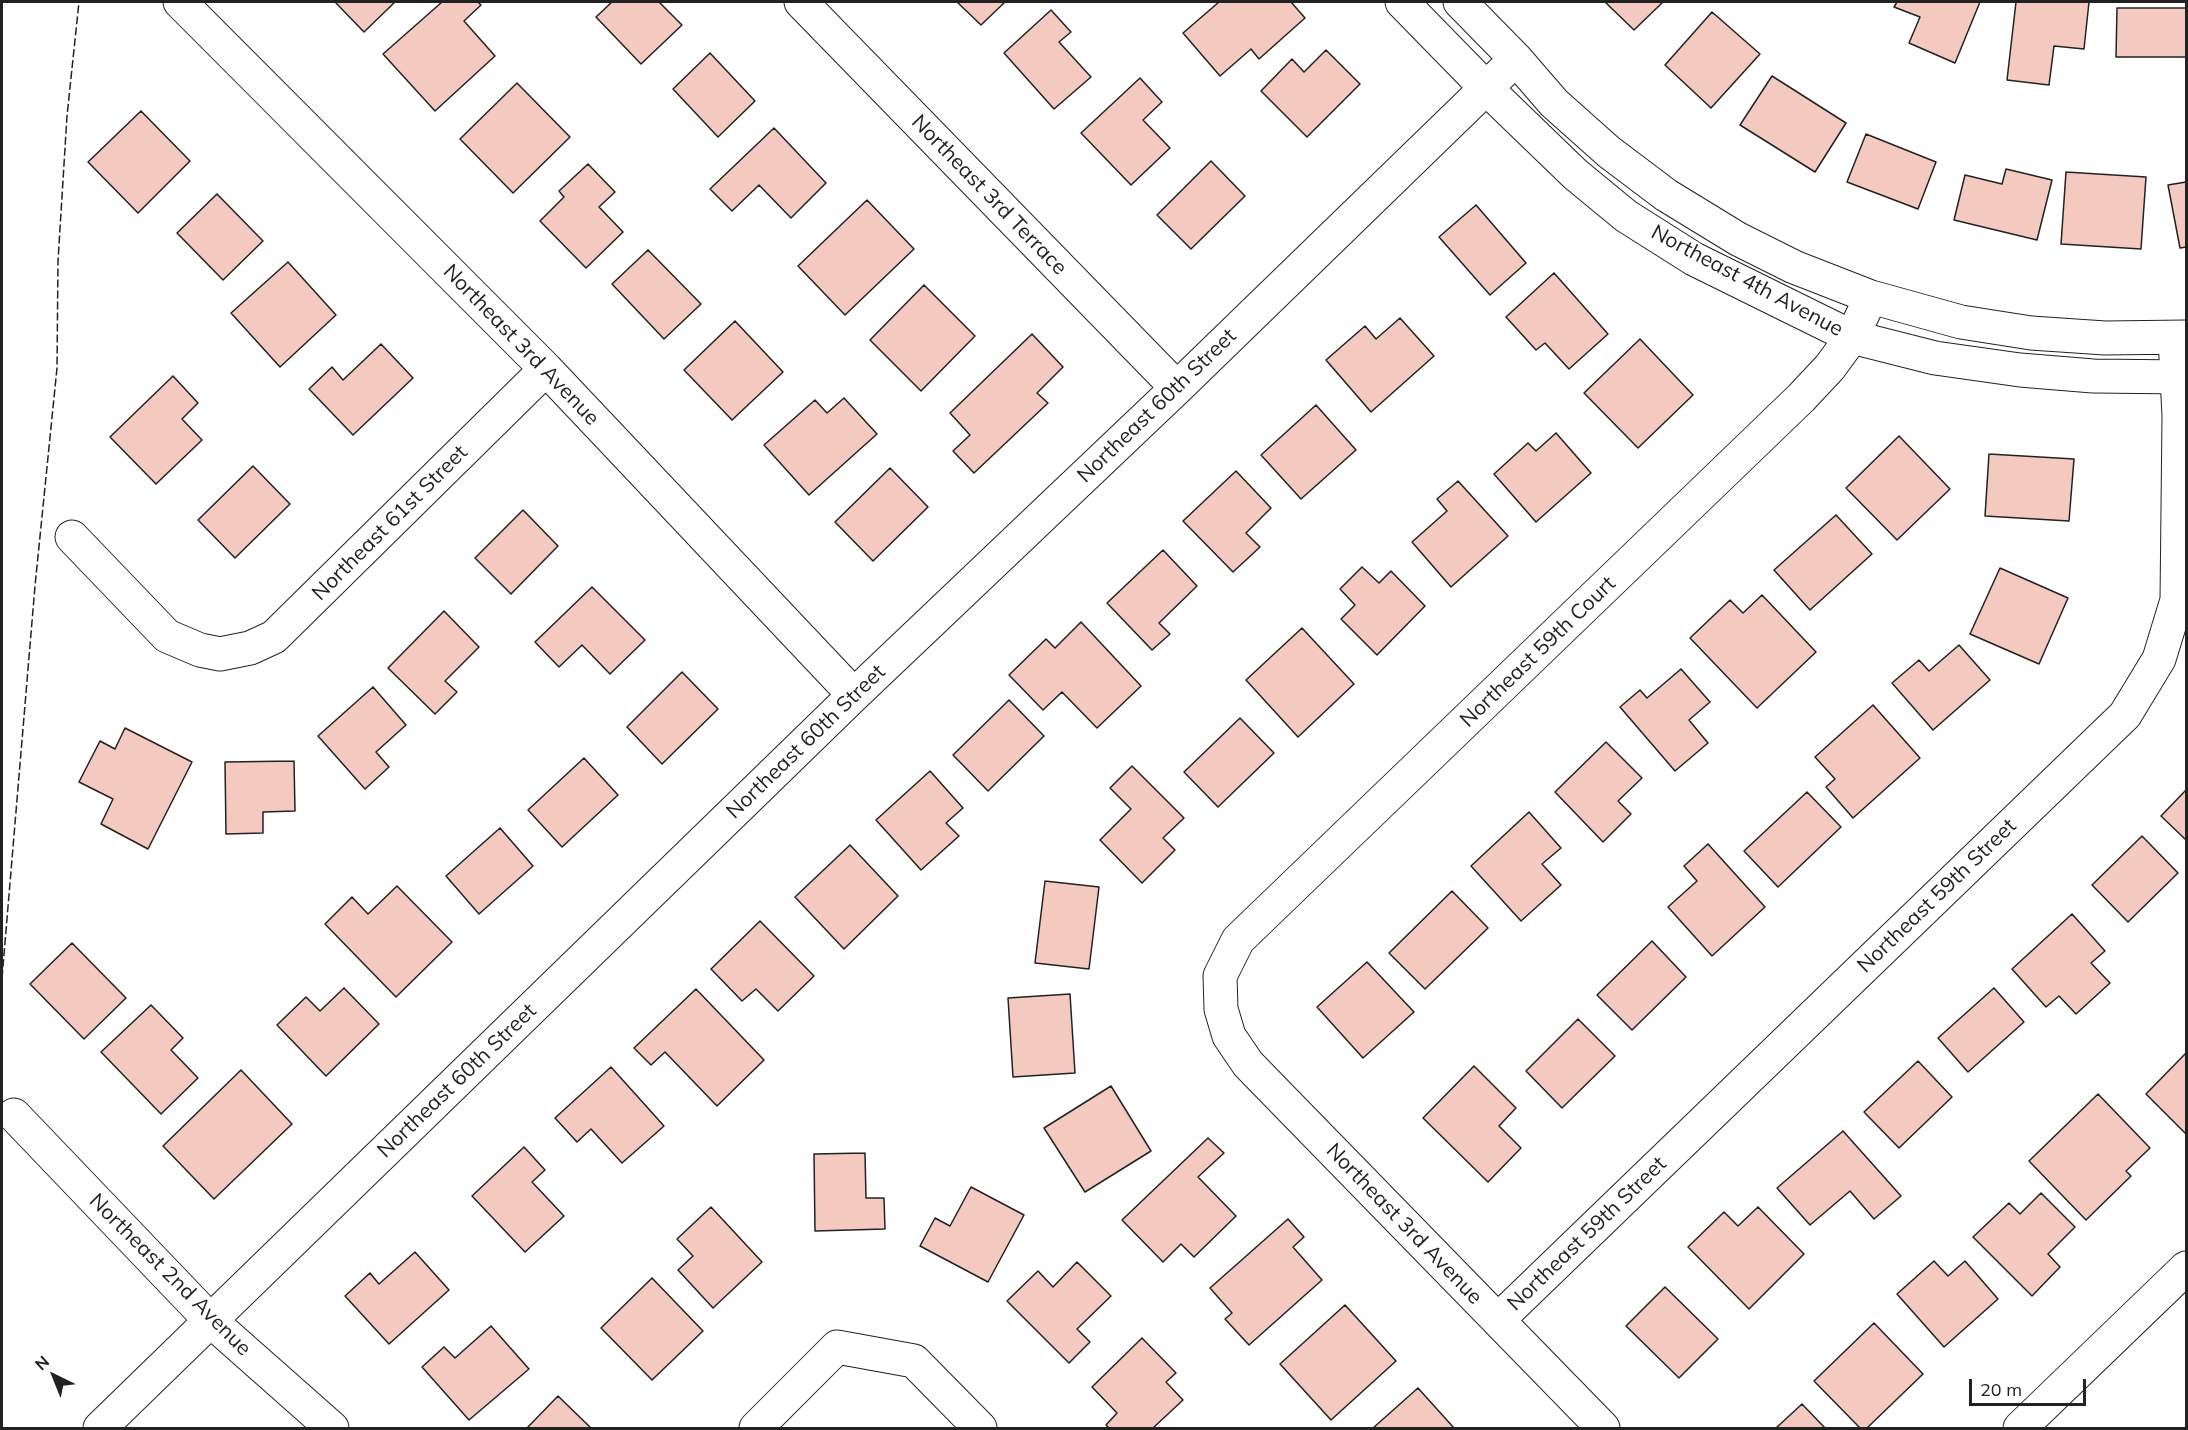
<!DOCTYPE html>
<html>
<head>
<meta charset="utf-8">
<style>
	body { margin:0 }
	#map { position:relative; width:2188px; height:1430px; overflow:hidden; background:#fff; font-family:Mulish,sans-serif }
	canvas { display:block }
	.frame { position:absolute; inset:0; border:3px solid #222; pointer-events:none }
	.north { position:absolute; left:24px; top:1346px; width:60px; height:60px; -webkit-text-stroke:4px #fff; paint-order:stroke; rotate:317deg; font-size:16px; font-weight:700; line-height:24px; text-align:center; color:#222 }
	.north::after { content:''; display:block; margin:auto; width:21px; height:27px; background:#222; clip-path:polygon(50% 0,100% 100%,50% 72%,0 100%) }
	.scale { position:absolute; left:1969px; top:1379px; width:117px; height:27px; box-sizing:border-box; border:3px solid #222; border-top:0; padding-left:8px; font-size:18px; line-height:21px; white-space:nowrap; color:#222; -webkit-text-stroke:4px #fff; paint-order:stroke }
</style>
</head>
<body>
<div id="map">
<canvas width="2188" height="1430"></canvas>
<div class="frame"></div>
<div class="north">N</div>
<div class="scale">20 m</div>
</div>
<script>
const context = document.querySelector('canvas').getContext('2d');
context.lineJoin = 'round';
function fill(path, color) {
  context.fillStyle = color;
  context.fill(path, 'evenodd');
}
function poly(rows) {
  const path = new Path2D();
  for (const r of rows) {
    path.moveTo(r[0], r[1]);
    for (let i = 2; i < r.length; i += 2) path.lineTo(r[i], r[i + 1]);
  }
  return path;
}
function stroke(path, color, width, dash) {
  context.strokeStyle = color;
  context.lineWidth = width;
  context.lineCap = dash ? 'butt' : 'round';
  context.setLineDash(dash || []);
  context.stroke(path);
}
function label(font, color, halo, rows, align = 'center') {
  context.font = font + ' Mulish,sans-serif';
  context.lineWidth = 4.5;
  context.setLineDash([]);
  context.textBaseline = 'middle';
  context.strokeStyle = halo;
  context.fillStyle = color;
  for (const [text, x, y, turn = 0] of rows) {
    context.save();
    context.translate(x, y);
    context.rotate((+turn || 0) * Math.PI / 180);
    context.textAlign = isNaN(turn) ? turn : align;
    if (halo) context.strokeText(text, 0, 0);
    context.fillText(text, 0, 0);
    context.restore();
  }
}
const building = poly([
	[335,2,395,2,364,32,335,2],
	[442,2,478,2,481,5,464,21,495,56,435,111,383,54,442,2],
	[612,2,659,2,682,25,641,64,596,17,612,2],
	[957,2,1005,2,981,25,957,2],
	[1219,2,1291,2,1305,18,1259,59,1251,49,1220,76,1183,33,1219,2],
	[1605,2,1663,2,1634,30,1605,2],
	[1897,2,1980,2,1955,63,1909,43,1920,17,1894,7,1897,2],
	[2016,2,2089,2,2084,49,2054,46,2049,85,2007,80,2016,2],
	[2117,8,2186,8,2186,57,2116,57,2117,8],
	[1051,10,1071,32,1059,42,1091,77,1054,109,1004,53,1051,10],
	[1712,12,1760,54,1711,108,1665,65,1712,12],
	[1326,50,1360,84,1307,137,1261,91,1292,59,1304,72,1326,50],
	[710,53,755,101,718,137,673,89,710,53],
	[1772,76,1846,123,1815,172,1740,125,1772,76],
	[1140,78,1162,102,1143,120,1170,148,1131,185,1081,133,1140,78],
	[517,83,570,137,513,193,460,139,517,83],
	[141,111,190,161,138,213,88,162,141,111],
	[774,128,826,183,791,218,759,185,732,211,710,189,774,128],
	[1866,134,1936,162,1918,209,1847,182,1866,134],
	[1211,161,1245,196,1191,249,1157,215,1211,161],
	[588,164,615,192,599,207,623,232,586,268,540,221,564,197,559,191,588,164],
	[2006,169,2052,180,2037,240,1954,220,1965,175,2002,184,2006,169],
	[2066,172,2146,177,2141,249,2061,244,2066,172],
	[2186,182,2186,247,2180,248,2168,185,2186,182],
	[217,194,263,241,223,280,177,233,217,194],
	[867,200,914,249,845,315,798,266,867,200],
	[1476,205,1526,263,1490,295,1439,237,1476,205],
	[648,250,701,304,664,339,612,284,648,250],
	[288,262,336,315,280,367,231,313,288,262],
	[1554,273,1608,334,1569,369,1545,343,1536,350,1506,317,1554,273],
	[924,285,975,336,921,391,870,340,924,285],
	[1400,318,1434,356,1371,412,1326,360,1365,326,1376,339,1400,318],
	[735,321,783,372,732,420,684,370,735,321],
	[1032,334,1063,367,1037,393,1048,403,974,473,953,451,970,435,950,413,1032,334],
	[1640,339,1693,395,1638,448,1584,393,1640,339],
	[381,344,413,378,353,435,309,389,332,367,343,380,381,344],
	[173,376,198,403,182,419,202,440,156,484,110,437,173,376],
	[844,398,877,434,809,495,764,445,815,400,827,413,844,398],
	[1316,405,1356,450,1301,499,1261,455,1316,405],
	[1556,433,1591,473,1536,522,1494,474,1528,443,1536,451,1556,433],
	[1899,436,1950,489,1897,540,1846,488,1899,436],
	[1989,454,2074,459,2069,521,1985,516,1989,454],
	[253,466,290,504,235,558,198,520,253,466],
	[890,468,928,507,873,561,835,522,890,468],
	[1236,471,1271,508,1246,533,1260,547,1233,572,1183,521,1236,471],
	[1458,481,1508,536,1451,587,1412,542,1447,511,1437,499,1458,481],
	[523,510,558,546,511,594,475,558,523,510],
	[1836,515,1872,554,1810,610,1774,570,1836,515],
	[1163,550,1197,586,1159,623,1170,634,1152,650,1107,603,1163,550],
	[1362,567,1379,583,1391,571,1425,606,1377,655,1341,619,1355,605,1340,589,1362,567],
	[2000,568,2068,598,2039,664,1970,634,2000,568],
	[592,587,645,640,610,674,582,645,559,667,535,642,592,587],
	[1762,595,1816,652,1757,708,1690,638,1730,600,1743,613,1762,595],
	[444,611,479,647,445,681,457,692,435,714,388,668,444,611],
	[1081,622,1141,686,1097,728,1062,692,1043,710,1009,675,1046,639,1055,648,1081,622],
	[1302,628,1354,684,1298,737,1246,680,1302,628],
	[1959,645,1990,680,1933,730,1892,683,1919,660,1929,671,1959,645],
	[1681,669,1710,702,1689,720,1708,743,1675,771,1620,707,1640,690,1647,698,1681,669],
	[682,672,718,709,662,764,627,727,682,672],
	[373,687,406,725,376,752,389,767,365,789,318,736,373,687],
	[1009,700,1044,736,988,791,953,755,1009,700],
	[1873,705,1920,758,1853,818,1826,787,1835,779,1815,757,1873,705],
	[1240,718,1274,753,1218,807,1184,772,1240,718],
	[125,728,192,762,148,849,101,824,113,799,79,782,100,741,115,749,125,728],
	[1606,742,1642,778,1618,801,1631,814,1603,842,1555,792,1606,742],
	[584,758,618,795,562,847,528,810,584,758],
	[294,761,295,811,263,812,263,833,226,834,225,762,294,761],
	[1132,766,1184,818,1163,838,1175,850,1142,883,1100,840,1131,809,1110,788,1132,766],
	[930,771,963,808,946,823,959,836,921,870,876,820,930,771],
	[2186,790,2186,840,2161,816,2186,790],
	[1807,792,1841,827,1778,887,1744,851,1807,792],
	[1529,812,1561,848,1542,864,1561,885,1521,921,1471,866,1529,812],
	[500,828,533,866,479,914,446,876,500,828],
	[2142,836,2178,873,2128,922,2092,885,2142,836],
	[1708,844,1765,907,1712,956,1668,907,1697,881,1684,866,1708,844],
	[850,845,898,896,844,949,795,897,850,845],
	[1045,881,1099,887,1089,969,1035,963,1045,881],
	[397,886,452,942,396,997,325,924,352,897,368,914,397,886],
	[1452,891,1488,928,1425,989,1389,953,1452,891],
	[2072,914,2105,951,2091,963,2110,983,2076,1014,2059,996,2046,1007,2012,969,2072,914],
	[760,921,814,976,778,1011,756,989,742,1001,711,969,760,921],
	[1652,941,1686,977,1632,1030,1597,995,1652,941],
	[72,943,126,998,84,1039,30,984,72,943],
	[1367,962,1414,1012,1363,1058,1317,1007,1367,962],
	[344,988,379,1024,326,1076,277,1025,306,997,320,1011,344,988],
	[1994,988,2024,1022,1968,1072,1938,1038,1994,988],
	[696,989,764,1060,717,1106,665,1052,651,1065,634,1048,696,989],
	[1070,994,1075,1073,1013,1077,1008,998,1070,994],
	[151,1005,183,1038,171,1050,198,1078,161,1114,101,1052,151,1005],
	[1578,1019,1615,1056,1562,1108,1526,1071,1578,1019],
	[2186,1053,2186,1132,2185,1133,2146,1094,2186,1053],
	[1918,1061,1952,1097,1899,1148,1864,1112,1918,1061],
	[1474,1066,1516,1108,1499,1126,1521,1148,1488,1182,1423,1118,1474,1066],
	[611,1067,664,1126,622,1163,591,1129,577,1142,555,1118,611,1067],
	[241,1070,292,1124,214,1199,163,1146,241,1070],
	[1111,1086,1151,1151,1085,1192,1044,1128,1111,1086],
	[2098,1094,2150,1148,2126,1171,2131,1176,2086,1220,2029,1161,2098,1094],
	[1843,1131,1901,1196,1874,1219,1850,1191,1810,1225,1777,1188,1843,1131],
	[1208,1138,1224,1153,1198,1177,1236,1216,1194,1257,1181,1244,1163,1262,1122,1220,1208,1138],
	[524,1147,545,1170,532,1182,564,1216,525,1252,472,1196,524,1147],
	[865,1153,866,1198,884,1198,885,1229,815,1231,814,1154,865,1153],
	[971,1187,1024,1215,988,1282,920,1246,935,1218,950,1226,971,1187],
	[2041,1193,2075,1227,2048,1254,2060,1267,2032,1296,1973,1237,2009,1203,2020,1214,2041,1193],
	[711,1207,762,1262,713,1308,678,1270,693,1256,677,1239,711,1207],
	[1758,1207,1804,1254,1749,1309,1688,1247,1724,1212,1738,1226,1758,1207],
	[1288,1219,1304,1237,1293,1247,1322,1280,1249,1345,1225,1319,1232,1313,1210,1288,1288,1219],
	[415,1252,449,1290,389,1344,345,1296,370,1273,379,1284,415,1252],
	[1934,1261,1948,1276,1965,1261,1998,1299,1944,1347,1897,1294,1934,1261],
	[1077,1262,1111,1296,1077,1329,1090,1342,1069,1363,1007,1301,1038,1271,1053,1287,1077,1262],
	[652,1278,703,1331,652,1380,601,1328,652,1278],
	[1665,1287,1718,1339,1679,1378,1626,1326,1665,1287],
	[1345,1305,1396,1361,1331,1420,1280,1364,1345,1305],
	[1874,1323,1923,1374,1867,1428,1860,1428,1814,1381,1874,1323],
	[491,1326,529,1369,469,1420,422,1367,444,1347,455,1358,491,1326],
	[1142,1338,1176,1373,1166,1382,1183,1400,1153,1428,1109,1428,1106,1425,1117,1413,1092,1387,1142,1338],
	[1418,1388,1454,1428,1373,1428,1418,1388],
	[558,1396,591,1428,527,1428,558,1396],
	[1802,1404,1825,1428,1776,1428,1802,1404]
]);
fill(building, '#f3c9c0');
stroke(building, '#222', 1.5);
const street = poly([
	[180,2,546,369,854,695],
	[801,2,1177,388],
	[1402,2,1486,88,1575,174,1626,216,1694,259,1852,337,1935,358,2020,370,2093,376,2186,377],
	[1460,2,1516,59,1554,103,1609,152,1666,195,1738,239,1794,267,1871,297,1961,322,2031,333,2105,338,2186,337],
	[72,537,167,636,200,650,220,654,250,648,274,637,546,369],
	[14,1115,211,1321,332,1428],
	[1498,1320,2125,715,2159,659,2177,600,2179,416,2175,338],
	[100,1428,854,695,1177,388,1516,59],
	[756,1428,837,1347,914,1361,980,1428],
	[1603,1428,1248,1064,1229,1036,1221,1009,1220,976,1238,940,1801,398,1830,367,1852,337,1871,297],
	[2020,1428,2186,1268]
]);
stroke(street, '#222', 35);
stroke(street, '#fff', 33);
stroke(poly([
	[2,978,35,586,57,368,58,261,67,116,79,2]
]), '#222', 1.5, [8, 3]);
label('21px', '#222', '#fff', [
	["Northeast 3rd Terrace",989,195,46],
	["Northeast 4th Avenue",1747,281,28],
	["Northeast 3rd Avenue",521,345,46],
	["Northeast 60th Street",1157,406,-44],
	["Northeast 61st Street",390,523,-45],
	["Northeast 59th Court",1538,652,-44],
	["Northeast 60th Street",806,742,-44],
	["Northeast 59th Street",1937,896,-44],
	["Northeast 60th Street",457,1081,-44],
	["Northeast 3rd Avenue",1404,1224,46],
	["Northeast 59th Street",1587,1234,-44],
	["Northeast 2nd Avenue",170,1275,45]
]);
</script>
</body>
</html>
